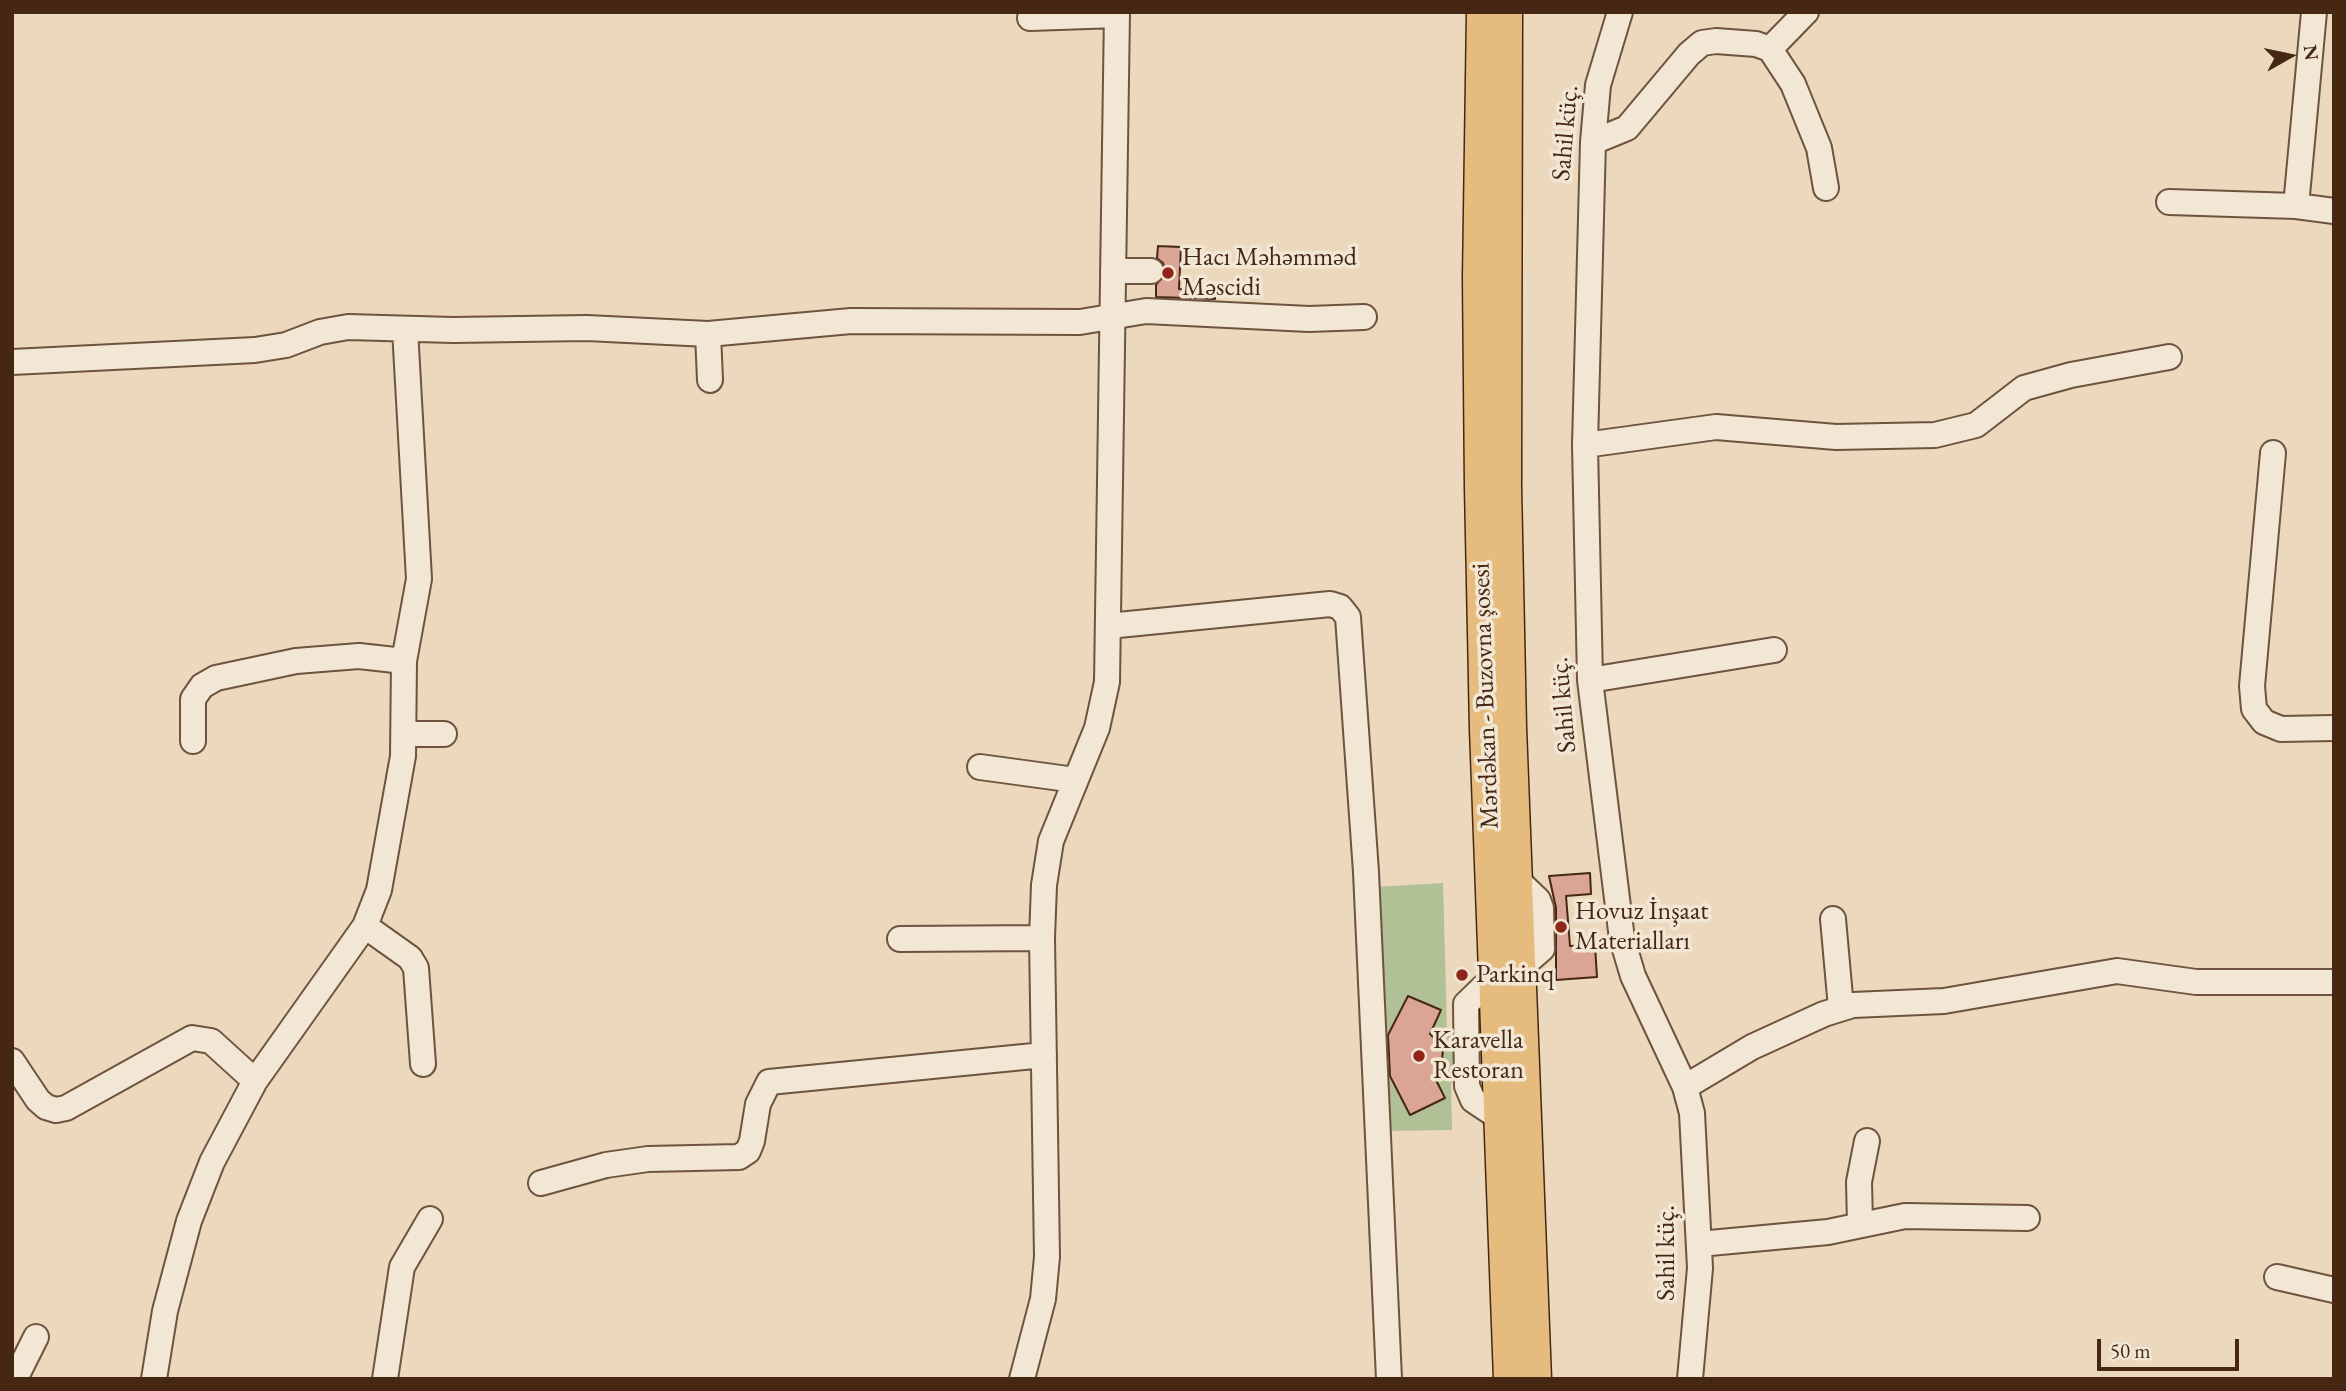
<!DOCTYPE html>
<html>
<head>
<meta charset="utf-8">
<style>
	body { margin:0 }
	#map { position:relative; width:2346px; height:1391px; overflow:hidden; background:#ebd8bd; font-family:"EB Garamond",serif }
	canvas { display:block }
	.frame { position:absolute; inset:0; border:14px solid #452714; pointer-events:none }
	.north { position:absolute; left:2255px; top:21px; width:70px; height:70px; -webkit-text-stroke:5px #f2e6d4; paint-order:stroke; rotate:81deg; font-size:19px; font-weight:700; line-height:28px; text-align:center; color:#452714 }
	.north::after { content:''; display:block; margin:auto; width:24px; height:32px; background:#452714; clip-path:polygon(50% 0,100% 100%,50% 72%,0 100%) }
	.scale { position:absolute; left:2097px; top:1339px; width:142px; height:32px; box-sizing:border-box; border:4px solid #452714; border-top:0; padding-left:9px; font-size:21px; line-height:24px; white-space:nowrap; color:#452714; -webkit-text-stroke:5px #f2e6d4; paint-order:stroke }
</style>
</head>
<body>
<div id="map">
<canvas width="2346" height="1391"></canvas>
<div class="frame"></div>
<div class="north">N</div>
<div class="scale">50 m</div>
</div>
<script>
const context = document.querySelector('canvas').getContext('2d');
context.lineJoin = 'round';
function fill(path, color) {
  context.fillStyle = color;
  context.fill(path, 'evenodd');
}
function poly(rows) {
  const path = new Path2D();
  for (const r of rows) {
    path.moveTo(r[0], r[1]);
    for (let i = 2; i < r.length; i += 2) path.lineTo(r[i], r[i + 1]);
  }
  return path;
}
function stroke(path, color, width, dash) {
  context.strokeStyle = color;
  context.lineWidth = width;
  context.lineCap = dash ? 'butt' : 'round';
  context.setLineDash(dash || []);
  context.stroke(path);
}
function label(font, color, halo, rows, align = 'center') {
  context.font = font + ' "EB Garamond",serif';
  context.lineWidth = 7;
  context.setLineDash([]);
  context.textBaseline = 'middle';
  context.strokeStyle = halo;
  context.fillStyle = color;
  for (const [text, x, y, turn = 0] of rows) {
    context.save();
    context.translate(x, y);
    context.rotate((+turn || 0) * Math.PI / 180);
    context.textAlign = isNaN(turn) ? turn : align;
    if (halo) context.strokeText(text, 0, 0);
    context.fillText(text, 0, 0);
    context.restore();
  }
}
fill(poly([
	[1443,883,1447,1030,1456,1043,1457,1073,1451,1084,1452,1130,1384,1131,1376,887]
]), '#b2c095');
const building = poly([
	[1158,246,1181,247,1179,289,1215,290,1215,299,1156,297,1156,285,1166,272,1163,263,1157,258,1158,246],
	[1590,873,1591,894,1566,896,1570,946,1595,945,1597,977,1556,980,1556,908,1549,876,1590,873],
	[1408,996,1441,1010,1430,1034,1443,1047,1442,1063,1435,1078,1445,1098,1410,1115,1390,1076,1388,1035,1408,996]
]);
fill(building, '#daa594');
stroke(building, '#452714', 2);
const minor = poly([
	[1620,12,1598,85,1593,142,1585,445,1590,680,1622,939,1633,976,1685,1087,1692,1113,1700,1268,1690,1379],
	[1030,18,1117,15],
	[1770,49,1806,12],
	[1593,142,1627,128,1689,54,1702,43,1716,41,1756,44,1770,49,1793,84,1819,148,1826,188],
	[2169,202,2296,206,2334,211],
	[2296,206,2314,12],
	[1113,271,1151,271],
	[708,334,710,380],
	[12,362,255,350,286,345,320,332,348,327,453,330,587,328,708,334,851,321,1080,322,1146,311,1309,319,1364,317],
	[1585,445,1716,427,1836,437,1935,435,1976,425,2024,388,2071,375,2169,357],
	[2273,453,2252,686,2254,709,2264,722,2281,729,2334,728],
	[1108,626,1330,604,1340,607,1348,617,1366,872,1389,1379],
	[1590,680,1774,650],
	[404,734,444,734],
	[193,741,193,699,202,686,216,678,296,661,359,656,404,661],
	[980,767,1075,780],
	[1517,880,1538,900,1541,908,1542,949,1520,968],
	[1833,919,1841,1008],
	[365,926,410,958,416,968,423,1064],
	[900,939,1042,938],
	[1495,976,1466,1004,1467,1086,1473,1100,1500,1118],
	[12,1061,38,1100,46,1107,56,1110,66,1108,192,1038,211,1041,255,1081],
	[1685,1087,1752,1047,1824,1014,1853,1005,1944,1001,2117,971,2196,982,2334,982],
	[541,1183,606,1165,648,1159,739,1157,748,1151,752,1141,758,1104,769,1082,1044,1055],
	[1860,1224,1859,1182,1867,1141],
	[1699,1244,1828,1232,1905,1216,2027,1218],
	[2277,1277,2334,1290],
	[15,1379,36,1337],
	[154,1379,165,1311,189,1221,212,1162,255,1081,365,926,379,890,403,756,404,661,419,579,405,329],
	[385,1379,402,1267,430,1219],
	[1022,1379,1043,1299,1047,1257,1042,938,1044,885,1051,841,1097,728,1107,682,1117,12]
]);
const major = poly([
	[1482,12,1478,278,1480,487,1485,729,1509,1379],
	[1507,12,1506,486,1511,727,1536,1379]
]);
stroke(minor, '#6e533e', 28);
stroke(major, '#452714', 33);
stroke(minor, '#f2e6d4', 24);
stroke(major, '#e6bc7e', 30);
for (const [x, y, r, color] of [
	[1168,273,7,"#8f2418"],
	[1561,927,7,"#8f2418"],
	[1462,975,7,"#8f2418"],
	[1419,1056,7,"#8f2418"]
]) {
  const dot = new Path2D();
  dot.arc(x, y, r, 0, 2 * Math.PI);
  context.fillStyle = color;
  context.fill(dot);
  stroke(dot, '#f2e6d4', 2.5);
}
label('26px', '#452714', '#f2e6d4', [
	["Sahil küç.",1566,133,-85],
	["Mərdəkan - Buzovna şosesi",1486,696,-92],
	["Sahil küç.",1564,705,-95],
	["Sahil küç.",1667,1253,-90]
]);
label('26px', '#452714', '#f2e6d4', [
	["Hacı Məhəmməd",1182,258],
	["Məscidi",1182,288],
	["Hovuz İnşaat",1575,912],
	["Materialları",1575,942],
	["Parkinq",1476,975],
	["Karavella",1433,1041],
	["Restoran",1433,1071]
], 'left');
</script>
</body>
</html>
